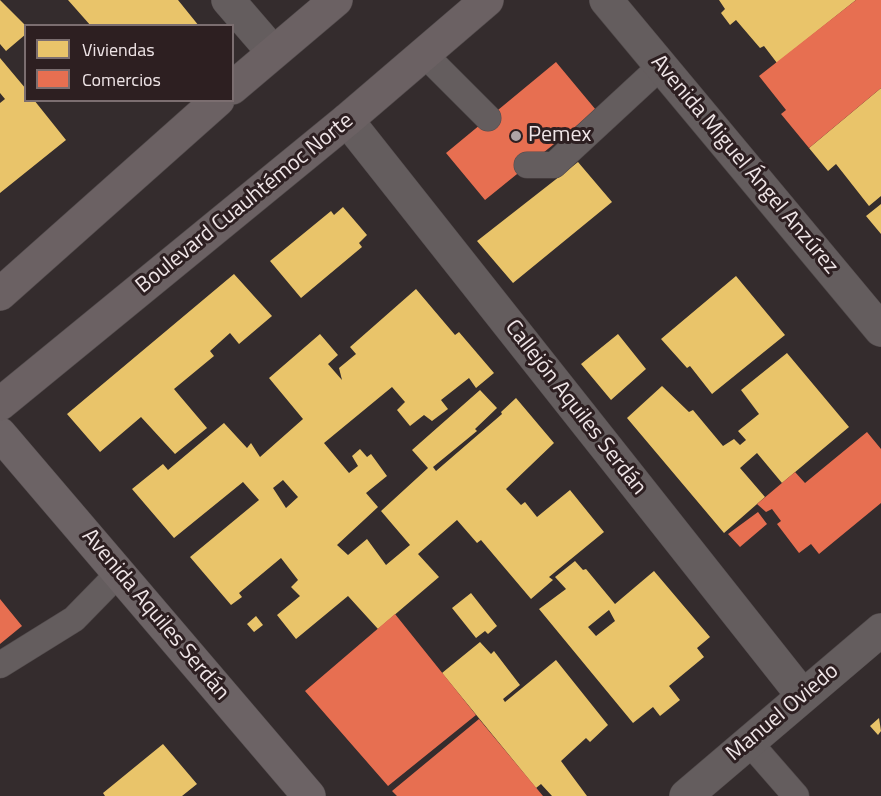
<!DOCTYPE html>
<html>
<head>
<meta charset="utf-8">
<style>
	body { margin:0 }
	#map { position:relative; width:881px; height:796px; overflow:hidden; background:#342c2d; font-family:"Titillium Web",sans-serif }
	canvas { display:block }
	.legend { position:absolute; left:24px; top:24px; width:210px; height:78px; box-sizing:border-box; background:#2d1f21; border:2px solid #7b6e70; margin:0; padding:8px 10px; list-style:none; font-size:18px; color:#efe5e7 }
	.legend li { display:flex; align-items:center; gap:12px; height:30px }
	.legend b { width:30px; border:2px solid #7b6e70 }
</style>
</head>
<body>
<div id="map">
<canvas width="881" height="796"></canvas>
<ul class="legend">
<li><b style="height:16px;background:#e9c46a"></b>Viviendas</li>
<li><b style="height:16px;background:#e76f51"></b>Comercios</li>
</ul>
</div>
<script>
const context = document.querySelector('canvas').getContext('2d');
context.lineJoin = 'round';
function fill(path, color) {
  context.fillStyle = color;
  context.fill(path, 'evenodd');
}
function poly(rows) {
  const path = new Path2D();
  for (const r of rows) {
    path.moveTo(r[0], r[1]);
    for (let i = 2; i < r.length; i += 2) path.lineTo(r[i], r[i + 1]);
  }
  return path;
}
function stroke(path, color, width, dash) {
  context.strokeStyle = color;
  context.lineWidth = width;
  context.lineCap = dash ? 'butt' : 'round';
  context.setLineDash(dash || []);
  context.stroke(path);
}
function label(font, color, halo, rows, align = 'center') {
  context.font = font + ' "Titillium Web",sans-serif';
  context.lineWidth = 6;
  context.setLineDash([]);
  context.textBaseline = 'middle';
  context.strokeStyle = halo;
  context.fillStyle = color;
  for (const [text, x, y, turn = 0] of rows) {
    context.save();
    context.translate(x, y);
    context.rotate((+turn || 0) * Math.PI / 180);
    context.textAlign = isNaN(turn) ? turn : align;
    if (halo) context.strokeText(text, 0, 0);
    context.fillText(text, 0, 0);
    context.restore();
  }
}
fill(poly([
	[0,0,26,26,26,34,6,51,0,44],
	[68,0,178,0,199,26,91,26],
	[719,0,856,0,777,63,764,46,760,48,736,20,730,25,721,13,725,9],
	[0,58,26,89,26,100,34,100,66,140,0,193,0,103,5,99,0,93],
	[881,88,881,196,869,206,836,164,828,171,809,148],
	[578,162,612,202,513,283,477,241],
	[881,204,881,234,866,216],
	[343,207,367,235,359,243,362,247,301,298,270,261,331,211,334,215],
	[234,274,272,316,239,344,230,333,210,351,214,356,174,389,207,428,175,454,141,417,100,452,67,414],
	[736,276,785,335,712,394,690,366,687,368,661,339],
	[416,289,455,335,459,332,494,373,476,388,469,378,441,400,448,409,432,421,424,415,410,426,397,410,405,402,392,387,324,443,349,473,358,466,352,456,360,449,367,457,371,454,387,476,366,493,378,507,337,545,348,555,367,539,386,565,410,545,381,511,428,468,412,450,480,390,497,408,475,429,477,431,433,467,436,471,502,414,501,412,516,398,554,443,506,489,521,505,525,502,537,517,570,490,604,532,549,577,553,580,531,599,481,540,477,543,457,520,418,554,439,577,378,629,348,596,296,639,277,615,300,596,291,587,298,580,281,558,239,593,242,597,231,605,190,557,259,500,243,482,174,538,132,489,163,464,168,470,224,423,247,448,251,443,260,457,303,419,269,378,320,334,338,355,328,364,342,380,339,368,356,354,350,347],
	[283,480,298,497,286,508,273,488],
	[618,334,646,369,611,400,581,364],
	[787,353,849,427,782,483,757,453,740,468,765,497,724,533,627,418,662,386,689,412,693,410,723,446,734,439,740,445,746,440,738,431,759,414,741,390],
	[575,561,583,570,586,569,615,604,654,571,710,637,697,648,704,657,669,686,680,700,660,716,653,707,633,723,539,609,566,589,555,577],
	[609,610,615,621,596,636,588,627],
	[471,593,497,626,488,634,485,631,476,638,452,608],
	[256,616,263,625,254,632,247,624],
	[480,642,491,654,494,651,520,685,503,699,505,702,556,660,608,725,590,742,586,738,561,761,587,796,552,796,541,784,536,788,442,673],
	[879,718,881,731,878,735,870,726],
	[163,744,197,784,182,796,105,796,103,793]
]), '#e9c46a');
fill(poly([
	[856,0,881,0,881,88,809,148,781,114,786,110,759,76],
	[556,62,596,110,485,200,446,153],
	[867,432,881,449,881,503,819,554,811,544,799,553,777,524,781,521,772,509,766,512,757,504,795,472,805,483],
	[758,512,767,524,740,547,728,534],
	[0,599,22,626,0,644],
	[395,614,476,715,388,786,305,691],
	[479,719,543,796,397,796,392,791]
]), '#e76f51');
const lane = poly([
	[424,54,488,118],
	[527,165,554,165,661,66],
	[0,665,74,619,119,573],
	[748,741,796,796]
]);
const street = poly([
	[228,0,273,52],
	[606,0,881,330],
	[347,120,803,696],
	[686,796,881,630]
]);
const secondary = poly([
	[0,434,309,796]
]);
const primary = poly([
	[232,88,336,0],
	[0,294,218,100],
	[0,404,347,120,487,0]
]);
stroke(lane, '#524b4c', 27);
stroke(street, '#524b4c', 34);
stroke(secondary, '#524b4c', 34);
stroke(primary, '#524b4c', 34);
stroke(lane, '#645d5e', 26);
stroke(street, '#645d5e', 33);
stroke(secondary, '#6c6365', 33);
stroke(primary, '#6b6163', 33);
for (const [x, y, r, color] of [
	[516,136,6,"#aea4a6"]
]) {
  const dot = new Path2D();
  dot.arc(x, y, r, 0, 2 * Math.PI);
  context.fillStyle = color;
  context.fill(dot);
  stroke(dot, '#2d1f21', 2);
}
label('22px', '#efe5e7', '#2d1f21', [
	["Pemex",528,136]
], 'left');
label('22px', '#efe5e7', '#2d1f21', [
	["Avenida Miguel Ángel Anzúrez",744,165,50],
	["Boulevard Cuauhtémoc Norte",245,204,-39],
	["Callejón Aquiles Serdán",575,408,52],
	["Avenida Aquiles Serdán",155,615,50],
	["Manuel Oviedo",783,713,-40]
]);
</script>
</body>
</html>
